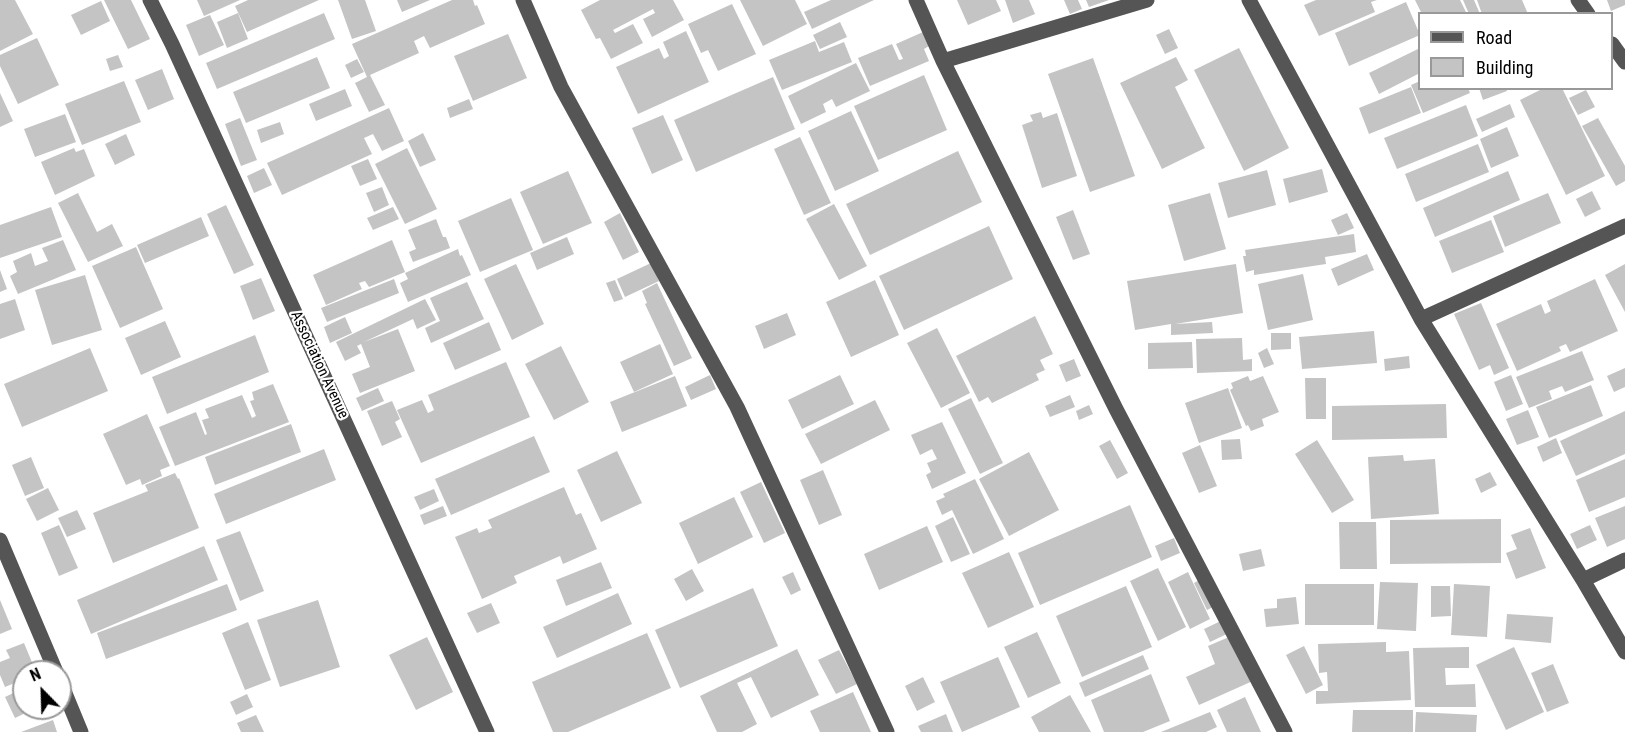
<!DOCTYPE html>
<html>
<head>
<meta charset="utf-8">
<style>
	body { margin:0 }
	#map { position:relative; width:1625px; height:732px; overflow:hidden; background:#fff; font-family:"Roboto Condensed",sans-serif }
	canvas { display:block }
	.legend { position:absolute; left:1418px; top:12px; width:195px; height:78px; box-sizing:border-box; background:#fff; border:2px solid #999; margin:0; padding:8px 10px; list-style:none; font-size:18px; color:#000 }
	.legend li { display:flex; align-items:center; gap:12px; height:30px }
	.legend b { width:30px; border:2px solid #999 }
	.north { position:absolute; left:12px; top:660px; width:60px; height:60px; box-sizing:border-box; background:#fff; border:2px solid #999; border-radius:50%; rotate:337deg; font-size:16px; font-weight:700; line-height:24px; text-align:center; color:#000 }
	.north::after { content:''; display:block; margin:auto; width:21px; height:27px; background:#000; clip-path:polygon(50% 0,100% 100%,50% 72%,0 100%) }
</style>
</head>
<body>
<div id="map">
<canvas width="1625" height="732"></canvas>
<ul class="legend">
<li><b style="height:8px;background:#555"></b>Road</li>
<li><b style="height:16px;background:#c4c4c4"></b>Building</li>
</ul>
<div class="north">N</div>
</div>
<script>
const context = document.querySelector('canvas').getContext('2d');
context.lineJoin = 'round';
function fill(path, color) {
  context.fillStyle = color;
  context.fill(path, 'evenodd');
}
function poly(rows) {
  const path = new Path2D();
  for (const r of rows) {
    path.moveTo(r[0], r[1]);
    for (let i = 2; i < r.length; i += 2) path.lineTo(r[i], r[i + 1]);
  }
  return path;
}
function stroke(path, color, width, dash) {
  context.strokeStyle = color;
  context.lineWidth = width;
  context.lineCap = dash ? 'butt' : 'round';
  context.setLineDash(dash || []);
  context.stroke(path);
}
function label(font, color, halo, rows, align = 'center') {
  context.font = font + ' "Roboto Condensed",sans-serif';
  context.lineWidth = 4.5;
  context.setLineDash([]);
  context.textBaseline = 'middle';
  context.strokeStyle = halo;
  context.fillStyle = color;
  for (const [text, x, y, turn = 0] of rows) {
    context.save();
    context.translate(x, y);
    context.rotate((+turn || 0) * Math.PI / 180);
    context.textAlign = isNaN(turn) ? turn : align;
    if (halo) context.strokeText(text, 0, 0);
    context.fillText(text, 0, 0);
    context.restore();
  }
}
fill(poly([
	[0,0,15,0,33,34,0,51],
	[104,0,131,0,150,39,128,49],
	[197,0,240,0,204,16],
	[248,0,319,0,247,32,235,6],
	[338,0,365,0,376,31,352,39],
	[397,0,430,0,402,12],
	[452,0,473,0,475,6,477,5,485,24,430,48,424,36,414,41,419,53,370,75,385,105,369,112,355,83,367,77,352,44],
	[600,0,673,0,684,20,652,37,643,19,655,13,653,9,613,30,615,33,633,24,643,43,611,59,600,38,596,39,581,10],
	[740,0,795,0,807,24,763,46],
	[831,0,874,0,812,29,804,12],
	[957,0,996,0,1001,11,968,25],
	[1005,0,1029,0,1035,14,1013,23],
	[1064,0,1078,0,1082,9,1070,14],
	[1086,0,1109,0,1089,7],
	[1316,0,1377,0,1371,2,1375,12,1319,36,1304,5],
	[1415,0,1460,0,1467,14,1422,14],
	[1463,0,1474,0,1480,14,1469,14],
	[1477,0,1522,0,1528,14,1482,14],
	[1607,0,1625,0,1625,5,1611,11],
	[101,1,110,21,81,35,71,15],
	[1406,2,1420,35,1349,66,1335,33],
	[732,4,756,54,718,71,708,50,701,53,688,24],
	[238,13,248,39,227,48,217,22],
	[324,13,335,39,217,89,206,63],
	[210,15,224,45,199,56,186,25],
	[840,22,847,37,820,49,813,35],
	[1169,29,1178,48,1165,54,1156,35],
	[686,31,709,82,638,114,616,67,659,48,664,59,669,56,663,42],
	[923,32,929,46,924,49,929,61,870,86,858,58,892,44,899,60,903,59,896,44],
	[508,34,527,78,473,101,454,56],
	[37,38,59,85,18,104,0,66,0,55],
	[815,41,819,52,844,42,852,62,782,90,769,60],
	[1239,48,1289,148,1244,171,1194,70],
	[1420,48,1420,73,1379,94,1369,73],
	[118,55,123,67,110,71,106,59],
	[317,57,330,88,246,123,233,92],
	[1176,57,1188,80,1175,87,1205,148,1162,169,1120,83],
	[1093,58,1135,176,1090,192,1048,74],
	[357,59,364,72,351,78,345,65],
	[856,63,870,91,836,107,832,99,823,104,826,112,801,124,788,96],
	[162,69,174,99,148,110,135,80],
	[924,75,947,130,878,160,854,106],
	[773,77,795,129,696,172,674,120],
	[124,81,141,122,82,145,65,104],
	[1420,81,1420,88,1468,88,1470,93,1423,113,1411,85],
	[1411,87,1421,113,1369,134,1359,108],
	[1479,88,1506,88,1507,91,1483,100],
	[1544,88,1562,88,1605,176,1566,195,1520,100],
	[345,89,352,106,316,121,309,104],
	[1586,90,1595,107,1578,115,1569,98],
	[0,93,13,121,0,127],
	[469,99,473,109,450,118,447,108],
	[1510,104,1515,117,1482,132,1476,119],
	[1466,105,1478,136,1397,169,1384,138],
	[389,108,404,141,382,151,373,134,364,138,372,154,282,195,267,163],
	[851,111,879,171,835,191,808,131],
	[1041,112,1043,118,1057,113,1077,176,1042,188,1022,125,1033,121,1030,115],
	[65,114,76,142,35,157,24,129],
	[663,115,683,160,652,174,632,128],
	[240,118,257,160,241,166,225,124],
	[1598,118,1625,166,1625,181,1616,186,1582,126],
	[280,122,284,134,261,143,257,130],
	[1507,127,1519,156,1491,168,1480,139],
	[423,133,436,160,420,167,408,141],
	[126,134,135,155,115,165,105,144],
	[800,137,831,203,804,215,774,149],
	[1478,144,1489,172,1416,202,1405,174],
	[74,148,76,152,84,149,95,176,55,195,41,162],
	[407,148,437,209,405,224,375,164],
	[958,151,982,202,870,255,846,204],
	[368,159,377,179,360,186,351,166],
	[264,168,272,185,254,193,247,176],
	[1322,169,1328,192,1289,203,1283,179],
	[1267,170,1276,205,1228,218,1218,183],
	[568,171,592,223,543,244,520,192],
	[1508,171,1520,200,1435,237,1423,208],
	[382,187,389,205,374,212,366,193],
	[1592,191,1601,209,1585,217,1576,199],
	[78,193,97,232,112,224,123,246,88,262,58,203],
	[1210,193,1226,249,1184,261,1168,205],
	[1548,193,1561,223,1505,247,1493,216],
	[511,198,533,250,480,272,458,221],
	[834,204,867,266,839,280,806,219],
	[226,205,254,265,234,274,207,214],
	[51,207,62,237,0,258,0,225],
	[393,207,399,219,373,230,367,218],
	[1073,210,1090,254,1073,260,1056,217],
	[620,213,639,252,623,260,604,222],
	[1347,213,1354,228,1338,235,1331,220],
	[201,217,209,236,145,263,137,245],
	[436,219,443,237,446,237,450,248,413,262,409,252,416,249,408,230],
	[1491,220,1504,252,1452,273,1439,241],
	[989,226,1013,279,904,330,879,276],
	[1354,234,1356,252,1325,257,1326,264,1254,275,1254,270,1246,272,1243,256,1246,256,1245,250],
	[567,237,574,254,537,270,530,253],
	[63,240,76,270,18,294,10,276,17,272,13,261,31,253,35,266,48,261,42,248],
	[392,240,405,272,369,287,365,281,359,283,362,289,326,305,313,275],
	[136,247,163,309,120,328,92,266],
	[458,249,460,256,462,255,471,275,408,302,400,283,408,279,405,273],
	[1367,254,1374,270,1338,286,1331,269],
	[651,263,659,281,625,297,617,279],
	[516,264,544,324,512,340,484,279],
	[1236,264,1243,313,1175,324,1212,322,1213,333,1171,335,1171,324,1135,330,1127,281],
	[1625,264,1625,312,1605,275],
	[0,270,7,289,0,292],
	[1303,274,1313,320,1268,330,1258,284],
	[85,275,102,330,52,345,35,290],
	[261,278,275,311,253,320,240,286],
	[394,279,399,293,327,322,321,308],
	[1595,279,1618,331,1570,352,1566,344,1559,347,1561,351,1517,371,1496,324,1541,304,1545,314,1551,311,1547,301],
	[615,280,623,299,614,302,606,283],
	[875,280,899,335,851,357,826,302],
	[467,282,484,319,431,343,425,328,440,321,430,298],
	[657,283,692,358,674,366,645,304,647,303,642,291],
	[15,299,25,330,0,339,0,304],
	[425,299,436,320,417,329,413,319,364,342,398,329,415,371,360,393,352,374,370,367,361,344,357,346,361,353,345,361,336,342],
	[1481,303,1509,368,1494,375,1490,365,1479,370,1454,314],
	[787,313,796,335,764,349,755,326],
	[1035,316,1053,354,1040,360,1045,370,1036,374,1039,380,992,403,988,397,979,402,956,356],
	[345,317,352,333,330,343,324,327],
	[165,321,181,357,141,375,125,338],
	[489,322,501,350,455,370,443,343],
	[937,328,970,393,941,408,907,343],
	[1374,331,1377,363,1302,369,1299,337],
	[1271,333,1291,333,1291,349,1271,350],
	[255,335,269,372,167,414,152,377],
	[1242,338,1243,360,1252,359,1252,371,1197,373,1196,339],
	[1192,342,1193,368,1148,369,1148,343],
	[660,344,673,374,634,392,620,362],
	[561,346,589,402,554,420,525,364],
	[90,348,108,391,22,427,4,384],
	[1267,348,1274,364,1264,368,1258,353],
	[1582,351,1594,380,1565,392,1562,386,1549,391,1552,399,1529,408,1516,377],
	[1409,356,1410,368,1385,371,1384,359],
	[1074,359,1081,376,1066,382,1059,365],
	[506,362,530,417,421,463,397,410,422,400,428,413,434,410,428,395],
	[1625,368,1625,387,1614,392,1607,376],
	[710,375,716,389,691,400,685,387],
	[840,375,854,404,802,429,788,400],
	[1511,375,1523,404,1506,411,1494,382],
	[675,376,687,406,622,432,610,402],
	[1248,376,1250,381,1263,376,1279,412,1262,419,1264,426,1251,431,1248,425,1246,426,1230,390,1233,388,1231,383],
	[1305,378,1326,378,1326,419,1306,419],
	[273,384,289,422,175,466,159,427,196,412,205,435,207,434,202,420,209,418,205,409,242,395,252,418,256,416,250,401,254,400,252,392],
	[1591,385,1603,416,1549,438,1536,407],
	[378,388,384,401,362,411,356,398],
	[1228,388,1242,428,1199,443,1185,403],
	[1070,395,1075,407,1050,417,1045,406],
	[971,398,1003,463,980,474,948,409],
	[875,400,890,430,821,464,805,434],
	[392,401,400,419,395,422,402,437,382,446,367,411],
	[1446,404,1447,438,1332,440,1332,406],
	[1089,405,1093,414,1079,420,1076,411],
	[1528,410,1539,437,1517,445,1506,419],
	[1625,411,1625,454,1576,476,1560,441],
	[147,414,170,466,160,470,162,476,142,485,140,479,126,485,103,434],
	[942,422,966,473,932,489,926,475,931,472,927,463,937,459,932,449,920,455,911,435],
	[291,424,301,452,215,485,205,457],
	[534,436,550,472,451,515,435,479],
	[1556,438,1562,453,1543,462,1537,447],
	[1240,439,1242,459,1222,460,1221,440],
	[1110,440,1128,473,1117,479,1099,446],
	[1317,440,1354,500,1332,513,1295,454],
	[1200,445,1217,486,1199,493,1182,453],
	[324,449,336,480,226,524,214,494],
	[617,451,642,503,601,522,577,470],
	[1029,452,1059,510,1009,536,979,479],
	[1403,455,1404,461,1435,459,1439,514,1371,519,1368,457],
	[31,457,44,488,25,496,12,465],
	[1625,459,1625,497,1589,512,1576,480],
	[823,470,842,515,819,525,800,480],
	[1490,472,1497,485,1481,493,1475,479],
	[175,473,178,479,179,478,199,528,113,563,93,513,148,491,145,485],
	[975,479,1004,539,973,554,952,510,942,515,936,501,945,497,943,494],
	[761,482,785,533,764,543,740,492],
	[564,487,576,515,581,513,597,549,563,564,560,556,514,576,517,583,482,599,455,537,477,528,479,533,492,528,488,520],
	[48,488,59,510,37,521,26,499],
	[434,489,439,501,420,510,414,497],
	[734,497,753,537,698,564,679,523],
	[1130,505,1152,557,1040,605,1018,553],
	[443,506,447,516,424,525,420,515],
	[1625,506,1625,539,1607,547,1595,518],
	[77,510,86,529,67,537,58,518],
	[953,517,970,554,951,562,935,526],
	[1501,519,1501,563,1390,564,1390,520],
	[1339,522,1376,522,1377,569,1340,569],
	[59,525,78,568,59,576,41,533],
	[1590,525,1597,540,1577,549,1570,534],
	[927,526,943,562,879,590,864,554],
	[1530,528,1546,568,1516,579,1506,553,1517,549,1511,535],
	[240,531,264,591,240,601,216,540],
	[1174,538,1180,553,1161,561,1155,546],
	[204,546,218,580,91,634,77,600],
	[1261,549,1265,566,1243,571,1239,554],
	[1009,552,1034,607,988,628,962,573],
	[601,562,612,588,566,606,556,580],
	[1158,568,1186,627,1158,641,1130,581],
	[692,569,704,591,686,601,674,579],
	[793,572,801,590,791,595,782,577],
	[1188,572,1210,619,1190,629,1168,582],
	[1203,578,1217,605,1207,610,1194,583],
	[1380,582,1418,583,1416,631,1377,629],
	[227,584,237,610,106,659,97,633],
	[1305,584,1374,584,1374,625,1305,625],
	[1454,584,1490,586,1487,637,1451,635],
	[1126,586,1152,647,1082,677,1056,616],
	[1431,586,1450,586,1451,616,1431,617],
	[753,588,778,646,680,688,655,630],
	[618,593,632,624,557,658,543,627],
	[1296,597,1299,624,1266,627,1264,609,1277,608,1277,599],
	[0,600,12,629,0,634],
	[318,600,340,667,280,687,257,620],
	[491,603,500,623,477,633,467,613],
	[1507,614,1553,617,1551,643,1505,639],
	[1225,619,1231,632,1210,642,1204,629],
	[248,622,271,680,245,690,222,633],
	[1037,632,1061,683,1028,698,1004,647],
	[647,633,671,688,568,732,553,732,532,682],
	[427,637,453,692,416,710,389,655],
	[1229,637,1255,680,1199,705,1186,677,1215,664,1208,646],
	[1386,642,1386,652,1409,651,1411,700,1316,704,1316,691,1328,691,1327,672,1319,673,1318,644],
	[24,643,36,672,24,672,24,679,5,687,0,675,0,662,10,658,6,650],
	[1304,646,1323,685,1306,694,1286,655],
	[1469,647,1469,668,1445,668,1446,685,1475,684,1476,707,1415,707,1413,648],
	[1514,647,1544,712,1506,730,1476,665],
	[797,649,819,695,771,718,751,677,737,683,757,724,742,732,717,732,700,696],
	[839,650,857,684,836,694,818,660],
	[1143,655,1149,669,1085,697,1079,683],
	[998,657,1020,707,962,732,940,682],
	[1553,664,1569,703,1547,712,1531,673],
	[1151,674,1170,721,1143,732,1104,732,1091,700],
	[923,677,935,702,917,711,905,686],
	[24,688,24,708,36,708,15,718,5,697],
	[853,692,871,732,820,732,810,711],
	[247,694,253,707,236,715,230,702],
	[1070,695,1091,732,1039,732,1031,717],
	[1245,697,1261,732,1227,732,1217,710],
	[1353,710,1413,710,1413,732,1352,732],
	[1210,712,1217,727,1206,732,1161,732],
	[1416,712,1477,715,1476,732,1415,732],
	[946,714,953,732,921,732,918,726],
	[256,715,264,732,241,732,237,723],
	[53,720,57,732,21,732]
]), '#c4c4c4');
stroke(poly([
	[150,0,172,44,487,732],
	[523,0,561,87,737,407,887,732],
	[916,0,943,61,1116,409,1285,732],
	[1249,0,1421,319,1583,580,1625,652],
	[1578,0,1588,14],
	[1612,44,1625,62],
	[943,61,1147,0],
	[1421,319,1625,226],
	[0,540,56,672],
	[1583,580,1625,560],
	[60,681,81,732]
]), '#555', 15);
label('15px', '#000', '#fff', [
	["Association Avenue",319,365,65]
]);
</script>
</body>
</html>
